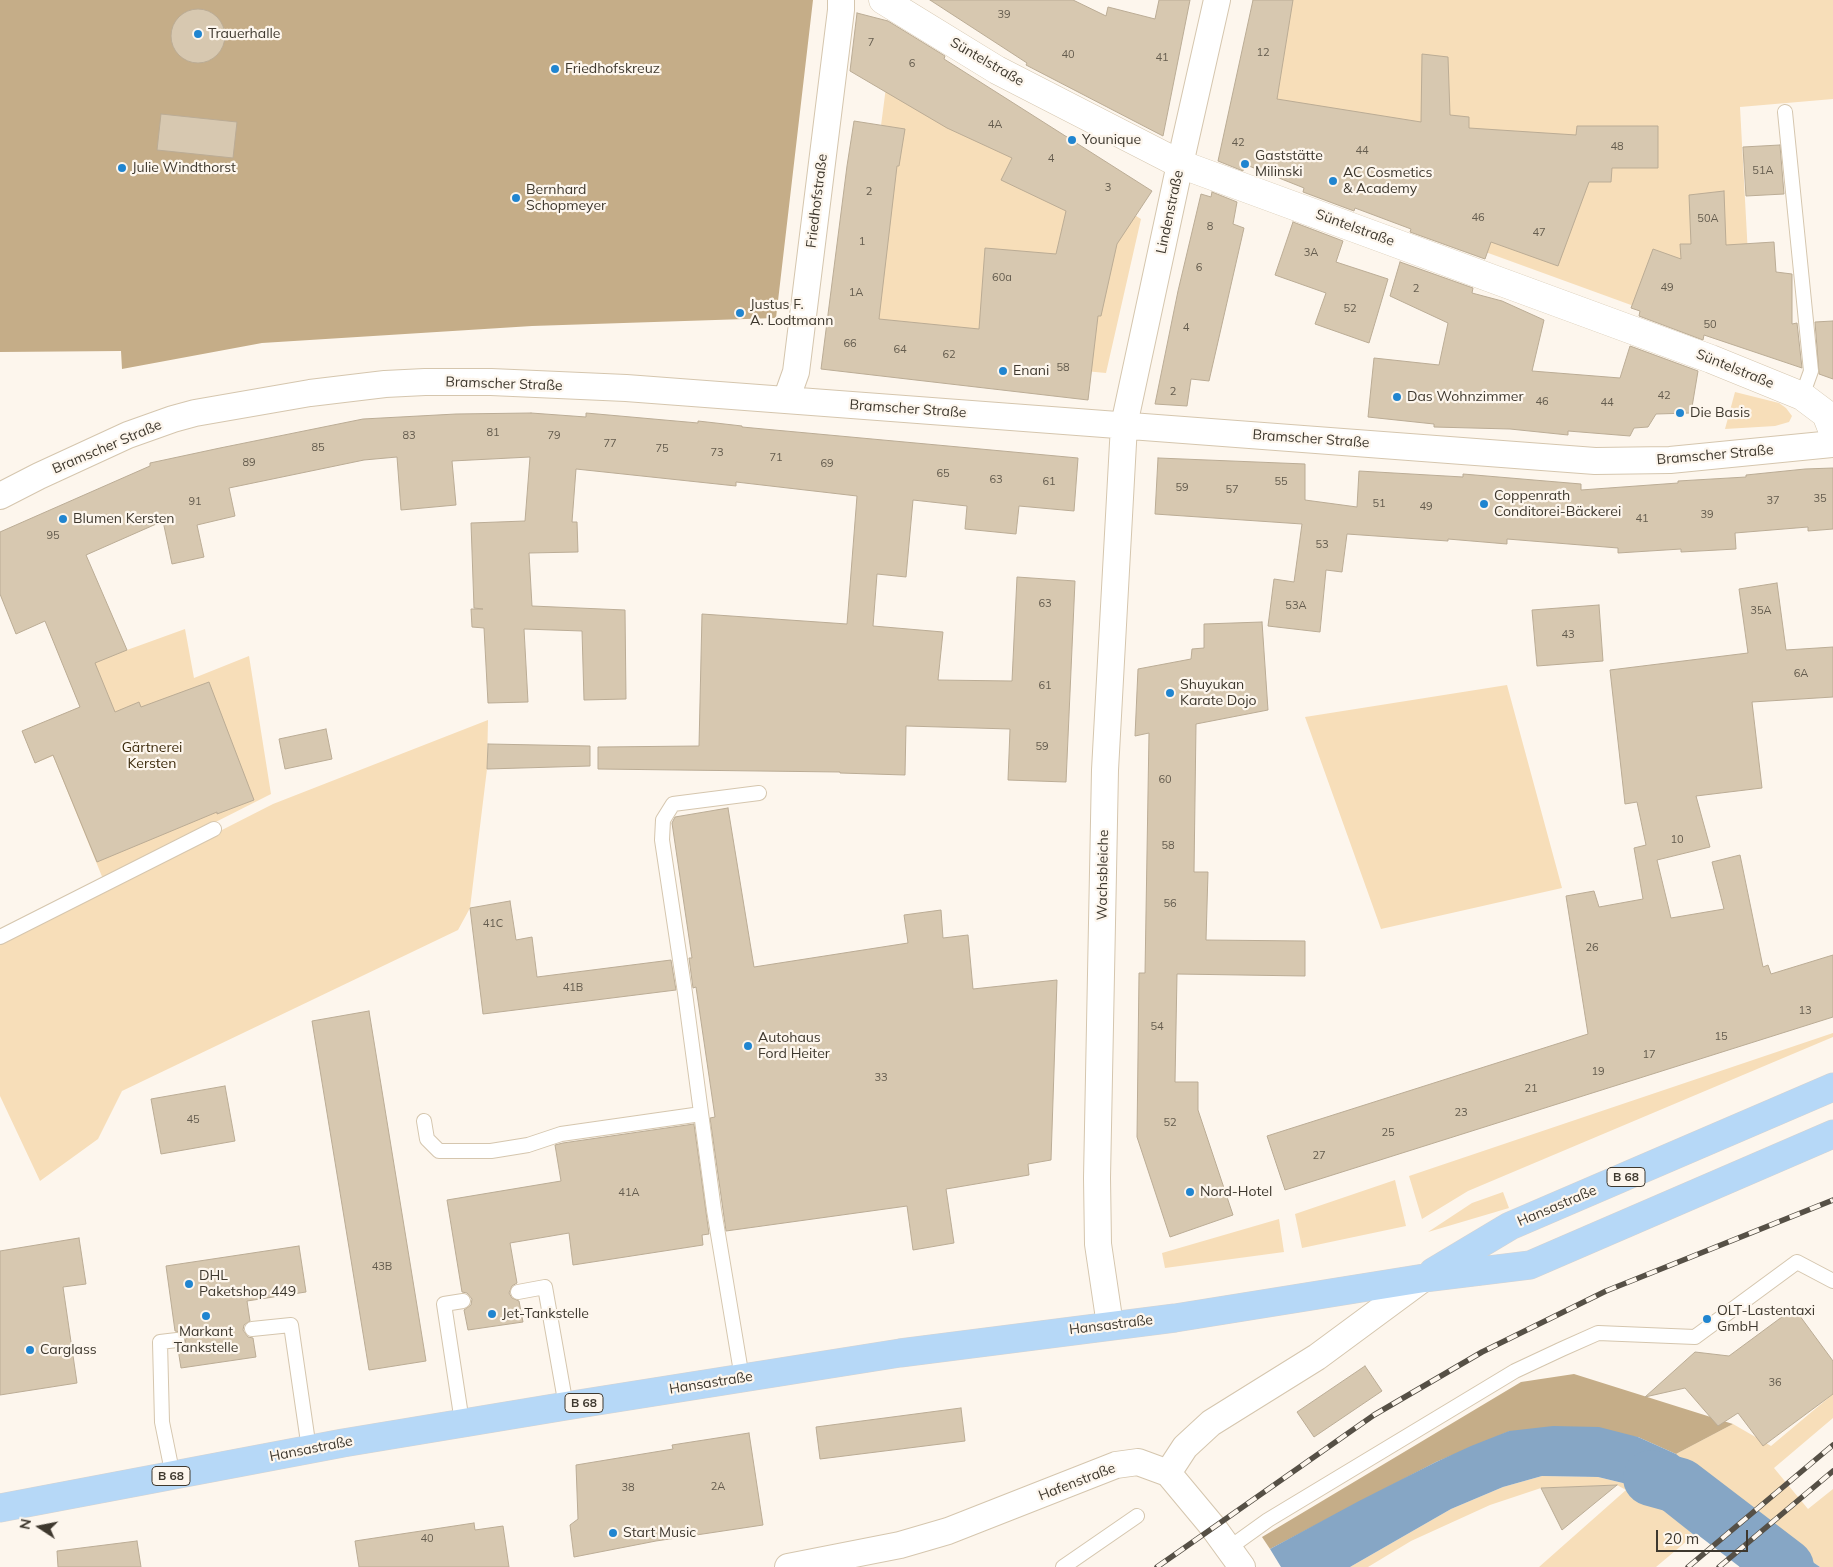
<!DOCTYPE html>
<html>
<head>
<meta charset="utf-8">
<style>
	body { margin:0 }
	#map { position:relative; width:1833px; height:1567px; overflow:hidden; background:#fdf6ed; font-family:Mulish,sans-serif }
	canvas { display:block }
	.north { position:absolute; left:15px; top:1502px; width:50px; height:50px; -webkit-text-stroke:4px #fdf6ed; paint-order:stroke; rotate:281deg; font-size:14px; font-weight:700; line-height:20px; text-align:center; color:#3e382e }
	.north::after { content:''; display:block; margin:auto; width:18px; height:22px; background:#3e382e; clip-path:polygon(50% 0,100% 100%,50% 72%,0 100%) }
	.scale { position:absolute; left:1656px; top:1530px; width:92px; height:22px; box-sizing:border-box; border:2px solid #3e382e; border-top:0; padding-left:6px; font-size:15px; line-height:18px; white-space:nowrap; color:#3e382e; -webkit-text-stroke:4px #fdf6ed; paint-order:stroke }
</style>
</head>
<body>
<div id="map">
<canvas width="1833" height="1567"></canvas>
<div class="north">N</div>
<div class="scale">20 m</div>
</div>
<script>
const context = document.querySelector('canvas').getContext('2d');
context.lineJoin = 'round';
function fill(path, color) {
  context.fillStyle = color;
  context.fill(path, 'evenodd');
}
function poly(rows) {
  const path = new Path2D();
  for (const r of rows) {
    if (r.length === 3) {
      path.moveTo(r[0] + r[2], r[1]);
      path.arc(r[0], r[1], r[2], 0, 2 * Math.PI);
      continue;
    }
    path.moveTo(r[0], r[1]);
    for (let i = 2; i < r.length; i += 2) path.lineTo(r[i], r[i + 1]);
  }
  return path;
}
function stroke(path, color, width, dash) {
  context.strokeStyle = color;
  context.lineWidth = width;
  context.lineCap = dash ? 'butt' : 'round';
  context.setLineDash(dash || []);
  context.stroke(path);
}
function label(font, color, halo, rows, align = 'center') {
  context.font = font + ' Mulish,sans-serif';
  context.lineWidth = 4.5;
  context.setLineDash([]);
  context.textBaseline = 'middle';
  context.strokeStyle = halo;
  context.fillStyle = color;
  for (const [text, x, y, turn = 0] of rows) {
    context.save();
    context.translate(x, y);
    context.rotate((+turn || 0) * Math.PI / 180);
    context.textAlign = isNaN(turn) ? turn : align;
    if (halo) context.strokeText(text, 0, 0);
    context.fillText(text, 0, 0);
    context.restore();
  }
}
fill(poly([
	[1282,0,1833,0,1833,99,1740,107,1750,292,1642,309,1480,250,1259,116],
	[889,64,1141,219,1106,373,852,349],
	[1735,392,1779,403,1786,408,1792,416,1789,422,1775,426,1725,429],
	[108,606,127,650,185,629,194,678,249,656,271,794,103,879,53,756,35,763,22,731,80,707,50,633],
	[1507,685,1562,888,1381,929,1305,717],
	[488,720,487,769,470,908,458,930,122,1091,98,1139,40,1181,0,1096,0,943,273,804],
	[1833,1033,1833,1037,1468,1191,1422,1219,1409,1176],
	[1395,1180,1406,1226,1302,1248,1295,1214],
	[1503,1192,1509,1208,1428,1232,1472,1203],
	[1279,1219,1284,1252,1165,1268,1162,1253],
	[1833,1394,1833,1418,1774,1468,1808,1509,1833,1489,1833,1567,1820,1567,1775,1536,1718,1488,1657,1503,1694,1535,1656,1567,1539,1567,1626,1490,1617,1485,1541,1488,1490,1505,1411,1541,1368,1567,1350,1567,1451,1509,1503,1487,1542,1476,1598,1477,1631,1485,1676,1454,1733,1424,1771,1446]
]), '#f7deb9');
fill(poly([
	[0,0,813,0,776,318,532,326,262,343,122,369,121,351,0,352],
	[1574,1374,1733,1424,1676,1454,1638,1437,1510,1431,1436,1462,1270,1549,1262,1537,1521,1382]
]), '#c5ad88');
fill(poly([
	[1553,1426,1599,1427,1638,1437,1676,1454,1734,1501,1694,1535,1631,1485,1598,1477,1542,1476,1503,1487,1451,1509,1350,1567,1281,1567,1270,1549,1359,1501,1436,1462,1471,1446,1509,1431],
	[1775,1536,1820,1567,1739,1567]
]), '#86a6c5');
stroke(poly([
	[1651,1478,1680,1486,1786,1567]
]), '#86a6c5', 56);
const building = poly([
	[930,0,1073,0,1106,16,1108,7,1155,19,1159,0,1190,0,1163,136,1026,65,1027,63,930,0],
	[1253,0,1293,0,1277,99,1421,122,1422,54,1448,57,1450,115,1469,117,1469,128,1576,135,1577,126,1658,126,1658,168,1612,168,1611,182,1589,182,1558,266,1491,242,1485,259,1410,232,1411,229,1355,208,1354,211,1303,192,1304,188,1244,164,1243,171,1218,161,1253,0],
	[198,36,27],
	[857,13,888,21,945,56,944,59,1152,191,1117,244,1101,316,1098,316,1088,400,821,369,847,166,854,121,905,129,899,166,897,166,879,319,979,329,985,248,1056,254,1066,211,1001,180,1012,158,947,128,850,71,857,13],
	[161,114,237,122,233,158,157,150,161,114],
	[1780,145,1784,194,1746,196,1743,147,1780,145],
	[1724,191,1726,245,1774,242,1776,272,1792,274,1792,324,1797,323,1802,368,1704,335,1703,340,1639,316,1640,311,1631,308,1653,249,1681,259,1680,244,1691,244,1689,195,1724,191],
	[1212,192,1237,202,1233,224,1244,228,1209,381,1191,379,1187,406,1155,404,1178,291,1201,194,1211,197,1212,192],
	[1293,222,1343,241,1336,262,1388,279,1369,343,1315,324,1326,293,1275,275,1293,222],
	[1400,262,1473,288,1472,293,1502,301,1544,320,1532,371,1620,378,1630,346,1698,371,1691,413,1656,414,1648,427,1634,428,1630,436,1568,431,1568,435,1510,429,1434,427,1434,424,1368,417,1374,358,1439,365,1448,323,1390,296,1400,262],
	[1833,321,1833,379,1819,374,1815,322,1833,321],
	[531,413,586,417,586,413,698,423,698,421,742,426,742,427,1078,458,1074,511,1019,506,1016,534,965,529,967,506,913,500,906,577,877,574,873,626,943,632,938,680,1012,681,1017,577,1075,581,1066,782,1008,780,1010,729,906,726,905,775,840,773,840,772,598,769,598,747,699,746,702,614,847,624,857,496,736,482,736,486,576,469,572,522,577,522,578,552,529,553,532,606,625,610,626,699,584,700,582,631,524,629,528,702,488,703,484,628,472,627,471,609,483,609,474,608,471,523,525,521,530,457,452,461,456,505,401,510,397,457,364,460,229,488,235,516,197,525,204,557,172,564,163,521,86,555,127,650,95,663,115,712,139,702,141,707,209,682,254,800,217,814,217,812,97,862,53,755,35,763,22,731,80,707,45,621,16,634,0,594,0,532,150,466,150,463,220,448,363,419,456,414,531,413],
	[1158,458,1305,464,1305,500,1357,507,1359,471,1463,477,1463,474,1581,484,1581,490,1678,483,1678,481,1746,477,1746,475,1805,469,1833,468,1833,529,1808,531,1808,527,1735,533,1736,549,1681,552,1681,549,1618,553,1618,548,1507,539,1507,544,1448,539,1448,541,1347,534,1342,572,1326,570,1320,632,1268,626,1274,579,1294,582,1302,524,1155,514,1158,458],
	[1777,583,1786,650,1833,647,1833,697,1752,702,1762,788,1696,796,1710,847,1657,860,1671,918,1724,909,1712,862,1740,855,1763,967,1768,965,1771,974,1833,955,1833,1017,1285,1190,1267,1136,1588,1034,1566,896,1594,891,1599,907,1643,899,1634,848,1646,845,1637,802,1625,804,1610,670,1748,653,1739,589,1777,583],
	[1599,605,1603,661,1537,666,1532,610,1599,605],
	[1262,622,1268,710,1196,724,1194,872,1208,872,1206,940,1305,941,1305,976,1177,974,1175,1082,1198,1082,1198,1110,1233,1215,1170,1237,1137,1137,1139,973,1145,973,1149,733,1135,736,1138,669,1191,659,1192,649,1204,648,1204,624,1262,622],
	[326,729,332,759,285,769,279,739,326,729],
	[488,744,590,746,590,766,487,769,488,744],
	[728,808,754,967,908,943,904,915,941,910,943,938,968,935,973,989,1057,980,1051,1160,1028,1164,1029,1175,946,1189,954,1243,913,1250,907,1206,726,1231,710,1118,715,1117,696,987,693,988,689,958,692,958,672,823,675,817,728,808],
	[510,901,516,940,532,937,537,977,671,960,676,990,483,1014,470,908,510,901],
	[369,1011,426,1361,369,1370,312,1021,369,1011],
	[225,1086,235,1141,161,1154,151,1099,225,1086],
	[694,1124,709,1234,702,1235,703,1245,573,1265,569,1233,510,1243,517,1283,512,1286,509,1293,512,1298,519,1301,523,1322,468,1330,464,1310,471,1305,472,1299,467,1293,462,1292,447,1200,561,1181,555,1145,563,1143,694,1124],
	[79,1238,86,1284,63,1287,77,1383,0,1395,0,1251,79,1238],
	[299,1246,306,1292,247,1301,250,1321,244,1325,243,1330,248,1337,253,1338,256,1357,181,1368,178,1349,185,1344,186,1338,181,1332,175,1331,166,1266,299,1246],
	[1794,1308,1833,1361,1833,1394,1763,1446,1738,1413,1718,1426,1685,1388,1645,1397,1695,1352,1729,1356,1794,1308],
	[1365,1366,1382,1391,1314,1437,1297,1412,1365,1366],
	[961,1408,965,1441,820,1459,816,1427,961,1408],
	[749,1433,763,1525,656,1541,574,1557,570,1525,578,1519,576,1465,673,1449,672,1445,749,1433],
	[1617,1485,1562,1530,1541,1488,1617,1485],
	[474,1523,475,1530,503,1526,509,1567,359,1567,355,1541,474,1523],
	[137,1541,141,1567,58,1567,57,1551,137,1541]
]);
fill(building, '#d7c8b0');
stroke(building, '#bbac95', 1);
const service = poly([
	[1785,112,1811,371,1802,396],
	[0,937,214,829],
	[424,1121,427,1139,439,1151,491,1151,528,1145,561,1134,701,1114],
	[518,1292,545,1287,566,1406],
	[252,1329,291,1325,309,1449],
	[742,1378,714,1210,685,993,662,840,663,820,673,804,759,793],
	[462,1422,444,1304,463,1301],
	[173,1476,162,1422,160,1342,177,1340],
	[1229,1548,1268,1520,1515,1371,1562,1349,1598,1333,1695,1337,1797,1262,1833,1281],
	[1063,1567,1137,1516]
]);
const minor = poly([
	[786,400,796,372,841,10,841,0],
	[0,496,39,476,128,435,173,419,195,413,310,393,385,384,425,382,491,382,626,388,1595,461,1670,460,1833,444],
	[1110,1325,1098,1244,1097,1178,1105,770,1124,425,1180,164,1217,0],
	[1168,1473,1185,1447,1211,1423,1317,1357,1424,1278],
	[788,1567,900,1545,948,1531,1116,1465,1138,1462,1168,1473,1213,1527,1242,1567]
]);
const tertiary = poly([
	[883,0,997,70,1180,164,1711,359,1802,396,1826,414,1833,432]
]);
const primary = poly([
	[1433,1272,1510,1226,1833,1087],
	[0,1508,343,1443,566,1406,900,1353,1175,1318,1424,1278,1530,1265,1833,1134]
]);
stroke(service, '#d5c6ae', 16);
stroke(minor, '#d5c6ae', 28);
stroke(tertiary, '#d5c6ae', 29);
stroke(primary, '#d5d3d1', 29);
stroke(service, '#fff', 14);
stroke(minor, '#fff', 26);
stroke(tertiary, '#fff', 28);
stroke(primary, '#b6d8f7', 28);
const rail = poly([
	[1157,1567,1374,1415,1482,1352,1606,1291,1833,1200],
	[1688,1567,1833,1445],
	[1719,1567,1833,1471]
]);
stroke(rail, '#565046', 5.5);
stroke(rail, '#fdf6ed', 4, [11]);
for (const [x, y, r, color] of [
	[198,34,5,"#2085d0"],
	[555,69,5,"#2085d0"],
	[1072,140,5,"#2085d0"],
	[1245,164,5,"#2085d0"],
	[122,168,5,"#2085d0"],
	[1333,181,5,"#2085d0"],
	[516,198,5,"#2085d0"],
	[740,313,5,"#2085d0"],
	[1003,371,5,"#2085d0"],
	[1397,397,5,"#2085d0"],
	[1680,413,5,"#2085d0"],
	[1484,504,5,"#2085d0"],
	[63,519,5,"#2085d0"],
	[1170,693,5,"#2085d0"],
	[748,1046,5,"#2085d0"],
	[1190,1192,5,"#2085d0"],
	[189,1284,5,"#2085d0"],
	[492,1314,5,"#2085d0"],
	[206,1316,5,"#2085d0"],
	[1707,1319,5,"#2085d0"],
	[30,1350,5,"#2085d0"],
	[613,1533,5,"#2085d0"]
]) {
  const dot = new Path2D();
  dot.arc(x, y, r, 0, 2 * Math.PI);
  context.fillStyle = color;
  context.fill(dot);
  stroke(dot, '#fdf6ed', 2);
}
label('11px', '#645c4e', null, [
	["39",1004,15],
	["7",871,43],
	["12",1263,53],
	["40",1068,55],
	["41",1162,58],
	["6",912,64],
	["4A",995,125],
	["42",1238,143],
	["48",1617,147],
	["44",1362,151],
	["4",1051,159],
	["51A",1763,171],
	["3",1108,188],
	["2",869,192],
	["46",1478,218],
	["50A",1708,219],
	["8",1210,227],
	["47",1539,233],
	["1",862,242],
	["3A",1311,253],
	["6",1199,268],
	["60a",1002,278],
	["49",1667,288],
	["2",1416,289],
	["1A",856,293],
	["52",1350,309],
	["50",1710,325],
	["4",1186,328],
	["66",850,344],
	["64",900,350],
	["62",949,355],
	["58",1063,368],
	["2",1173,392],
	["42",1664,396],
	["46",1542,402],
	["44",1607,403],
	["81",493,433],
	["83",409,436],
	["79",554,436],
	["77",610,444],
	["85",318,448],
	["75",662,449],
	["73",717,453],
	["71",776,458],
	["89",249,463],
	["69",827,464],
	["65",943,474],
	["63",996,480],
	["61",1049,482],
	["55",1281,482],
	["59",1182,488],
	["57",1232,490],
	["35",1820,499],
	["37",1773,501],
	["91",195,502],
	["51",1379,504],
	["49",1426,507],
	["39",1707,515],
	["41",1642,519],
	["95",53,536],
	["53",1322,545],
	["63",1045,604],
	["53A",1296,606],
	["35A",1761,611],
	["43",1568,635],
	["6A",1801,674],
	["61",1045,686],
	["59",1042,747],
	["60",1165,780],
	["10",1677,840],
	["58",1168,846],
	["56",1170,904],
	["41C",493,924],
	["26",1592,948],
	["41B",573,988],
	["13",1805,1011],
	["54",1157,1027],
	["15",1721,1037],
	["17",1649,1055],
	["19",1598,1072],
	["33",881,1078],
	["21",1531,1089],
	["23",1461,1113],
	["45",193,1120],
	["52",1170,1123],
	["25",1388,1133],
	["27",1319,1156],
	["41A",629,1193],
	["43B",382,1267],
	["36",1775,1383],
	["2A",718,1487],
	["38",628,1488],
	["40",427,1539]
]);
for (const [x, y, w] of [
	[1626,1177,38],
	[584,1403,38],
	[171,1476,38]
]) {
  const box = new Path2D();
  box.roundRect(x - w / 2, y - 9.5, w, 19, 4);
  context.fillStyle = '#fdf6ed';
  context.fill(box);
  stroke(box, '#3e382e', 1);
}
label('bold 12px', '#3e382e', null, [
	["B 68",1626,1177],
	["B 68",584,1403],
	["B 68",171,1476]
]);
label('14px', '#3e382e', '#fdf6ed', [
	["Trauerhalle",208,34],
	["Friedhofskreuz",565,69],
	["Younique",1082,140],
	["Gaststätte",1255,156],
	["Milinski",1255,172],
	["Julie Windthorst",132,168],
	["AC Cosmetics",1343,173],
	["& Academy",1343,189],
	["Bernhard",526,190],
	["Schopmeyer",526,206],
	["Justus F.",750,305],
	["A. Lodtmann",750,321],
	["Enani",1013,371],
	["Das Wohnzimmer",1407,397],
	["Die Basis",1690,413],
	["Coppenrath",1494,496],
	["Conditorei-Bäckerei",1494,512],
	["Blumen Kersten",73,519],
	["Shuyukan",1180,685],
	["Karate Dojo",1180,701],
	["Autohaus",758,1038],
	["Ford Heiter",758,1054],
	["Nord-Hotel",1200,1192],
	["DHL",199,1276],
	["Paketshop 449",199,1292],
	["OLT-Lastentaxi",1717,1311],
	["GmbH",1717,1327],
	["Jet-Tankstelle",502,1314],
	["Markant",206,1332,"center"],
	["Tankstelle",206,1348,"center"],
	["Carglass",40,1350],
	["Start Music",623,1533]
], 'left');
label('14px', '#3e382e', '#fdf6ed', [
	["Süntelstraße",987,62,30],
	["Friedhofstraße",817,201,-83],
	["Lindenstraße",1170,212,-78],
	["Süntelstraße",1355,228,20],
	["Süntelstraße",1735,369,22],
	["Bramscher Straße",504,384,2],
	["Bramscher Straße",908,409,4],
	["Bramscher Straße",1311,439,4],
	["Bramscher Straße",107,447,-23],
	["Bramscher Straße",1715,455,-5],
	["Wachsbleiche",1103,875,-89],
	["Hansastraße",1557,1206,-23],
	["Hansastraße",1111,1325,-7],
	["Hansastraße",711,1383,-9],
	["Hansastraße",311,1449,-11],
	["Hafenstraße",1077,1482,-21]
]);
label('14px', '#3b290a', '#fdf6ed', [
	["Gärtnerei",152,748],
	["Kersten",152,764]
]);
</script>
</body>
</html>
